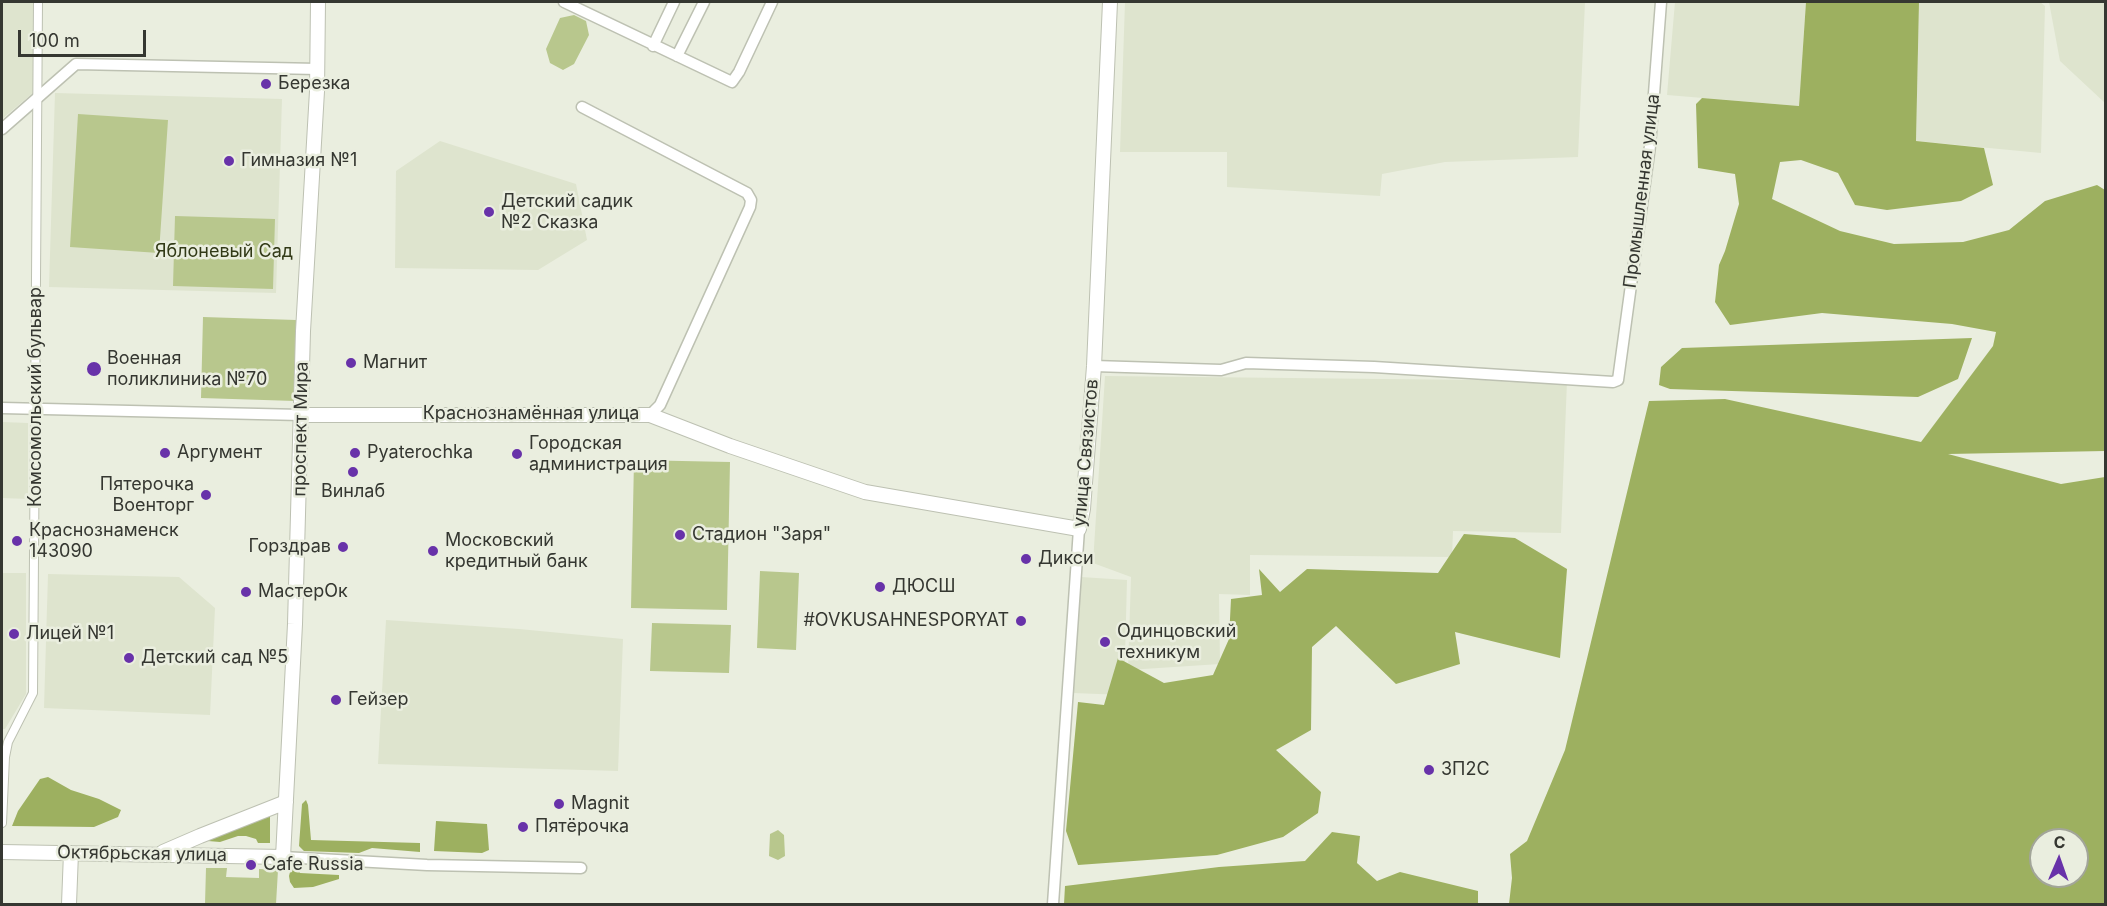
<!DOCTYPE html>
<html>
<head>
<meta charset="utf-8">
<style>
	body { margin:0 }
	#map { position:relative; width:2107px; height:906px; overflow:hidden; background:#eaeedf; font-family:Inter,sans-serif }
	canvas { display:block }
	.frame { position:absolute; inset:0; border:3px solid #353731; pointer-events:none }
	.north { position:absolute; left:2029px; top:828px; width:60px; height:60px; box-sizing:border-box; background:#eaeedf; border:2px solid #a2a599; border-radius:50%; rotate:2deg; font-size:16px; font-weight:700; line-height:24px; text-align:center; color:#353731 }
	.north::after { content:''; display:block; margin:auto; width:21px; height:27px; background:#6832a9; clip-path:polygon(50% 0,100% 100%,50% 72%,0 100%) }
	.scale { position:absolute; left:18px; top:30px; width:128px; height:27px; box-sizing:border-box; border:3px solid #353731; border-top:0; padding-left:8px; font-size:18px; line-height:21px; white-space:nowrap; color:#353731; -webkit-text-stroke:4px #eaeedf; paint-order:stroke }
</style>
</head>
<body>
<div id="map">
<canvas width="2107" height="906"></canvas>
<div class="frame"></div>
<div class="north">С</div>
<div class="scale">100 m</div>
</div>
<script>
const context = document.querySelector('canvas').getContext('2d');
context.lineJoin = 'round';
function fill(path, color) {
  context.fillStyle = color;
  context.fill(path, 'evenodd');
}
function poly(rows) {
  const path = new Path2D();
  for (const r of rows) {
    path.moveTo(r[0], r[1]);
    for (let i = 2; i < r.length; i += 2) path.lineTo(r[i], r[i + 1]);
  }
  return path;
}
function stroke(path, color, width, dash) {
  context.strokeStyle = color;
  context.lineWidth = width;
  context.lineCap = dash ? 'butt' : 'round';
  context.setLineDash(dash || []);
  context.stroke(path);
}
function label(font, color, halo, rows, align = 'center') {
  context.font = font + ' Inter,sans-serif';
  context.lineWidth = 5;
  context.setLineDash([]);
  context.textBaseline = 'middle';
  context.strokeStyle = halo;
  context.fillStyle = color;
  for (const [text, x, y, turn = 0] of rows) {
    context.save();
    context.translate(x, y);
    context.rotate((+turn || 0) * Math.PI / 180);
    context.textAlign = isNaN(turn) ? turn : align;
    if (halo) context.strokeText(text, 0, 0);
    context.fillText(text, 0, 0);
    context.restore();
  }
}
fill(poly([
	[2,2,35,2,34,92,2,119],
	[1125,2,1585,2,1578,157,1445,162,1382,174,1380,196,1227,187,1227,152,1120,152],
	[1675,2,1806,2,1799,106,1667,95],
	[1919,2,2040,2,2045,6,2041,153,1916,141],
	[2049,2,2105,2,2105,103,2060,61],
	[55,93,282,99,276,293,49,287],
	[440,141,576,184,587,240,538,270,395,268,396,171],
	[1105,376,1567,381,1561,533,1453,531,1452,557,1250,555,1250,595,1219,594,1220,664,1128,670,1131,577,1093,563],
	[2,422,28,423,28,499,2,498],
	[2,573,26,573,26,694,5,729,2,729],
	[48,574,179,577,215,608,210,715,44,708],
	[1081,577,1127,580,1124,695,1073,693],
	[386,620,519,629,623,639,618,771,378,764]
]), '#dee4ce');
fill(poly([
	[574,15,586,21,589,35,574,64,563,70,550,63,546,49,560,18],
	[78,114,168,120,159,253,70,247],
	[175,216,275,219,273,289,173,286],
	[203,317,296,320,295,401,201,398],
	[634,460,730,462,727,610,631,608],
	[760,571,799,573,796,650,757,648],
	[652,623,731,625,729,673,650,671],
	[778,830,784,835,785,856,778,860,769,856,770,834],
	[206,868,227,868,226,877,259,878,259,869,278,870,276,904,205,904]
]), '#b8c78d');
fill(poly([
	[1806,2,1919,2,1916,141,1984,148,1993,185,1961,201,1887,210,1855,205,1838,173,1801,160,1780,162,1772,199,1840,231,1894,244,1963,242,2009,230,2045,201,2097,185,2105,190,2105,451,1948,454,2061,484,2105,477,2105,904,1509,904,1512,878,1510,854,1527,841,1565,750,1649,401,1725,399,1921,442,1993,346,1996,332,1952,324,1822,313,1730,325,1715,302,1719,265,1725,251,1739,204,1735,174,1698,168,1696,104,1702,98,1799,106],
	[2041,840,2077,840,2077,876,2041,876],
	[1972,338,1958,379,1918,397,1670,389,1659,385,1661,367,1682,348],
	[1464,534,1515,538,1567,569,1560,658,1455,632,1460,664,1396,684,1336,626,1312,647,1311,730,1276,750,1321,792,1318,813,1283,837,1217,855,1078,865,1066,831,1078,702,1104,705,1118,658,1164,683,1213,675,1229,639,1231,599,1262,595,1259,569,1280,592,1307,569,1438,573],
	[48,777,71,790,99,799,121,810,118,817,94,827,12,826,18,811,40,779],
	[306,800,308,805,311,840,420,843,420,852,372,848,359,853,304,851,299,846,302,804],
	[270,814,270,843,258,843,256,839,246,836,238,836,220,842,208,841,208,839],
	[436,821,487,824,489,850,482,853,434,851],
	[1332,832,1360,836,1357,863,1377,881,1400,872,1478,891,1478,904,1064,904,1065,886,1219,867,1305,861],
	[297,867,300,873,339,875,339,879,313,887,294,888,290,882,289,876,291,868]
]), '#9db060');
const pedestrian = poly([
	[2,823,5,757,8,742,33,693,38,2]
]);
const minor = poly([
	[564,2,732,82,739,72,772,2],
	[653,46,674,2],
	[677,56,704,2],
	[582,107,747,193,751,200,750,207,660,405,650,415],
	[2,129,76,64,318,69],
	[1094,366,1221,370,1246,363,1374,367,1613,382,1618,380,1650,146,1661,2],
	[2,408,301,415],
	[283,857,427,865,581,868],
	[1053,904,1079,529]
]);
const tertiary = poly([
	[301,415,650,415,730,446,865,492,1079,529,1083,509,1094,366,1110,2],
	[2,852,283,857,295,624,303,331,317,91,318,2],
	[163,852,200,836,286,802],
	[69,904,71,853]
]);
stroke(pedestrian, '#bdc1b2', 10);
stroke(minor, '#bdc1b2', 13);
stroke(tertiary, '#bdc1b2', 16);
stroke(pedestrian, '#fff', 8);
stroke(minor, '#fff', 10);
stroke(tertiary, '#fff', 14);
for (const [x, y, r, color] of [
	[266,84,6,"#6832a9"],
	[229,161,6,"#6832a9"],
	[489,212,6,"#6832a9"],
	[351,363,6,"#6832a9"],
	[94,369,8,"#6832a9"],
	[165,453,6,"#6832a9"],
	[355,453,6,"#6832a9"],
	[517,454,6,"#6832a9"],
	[353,472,6,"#6832a9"],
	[206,495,6,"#6832a9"],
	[680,535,6,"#6832a9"],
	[17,541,6,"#6832a9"],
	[343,547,6,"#6832a9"],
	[433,551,6,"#6832a9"],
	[1026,559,6,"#6832a9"],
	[880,587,6,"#6832a9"],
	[246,592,6,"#6832a9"],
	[1021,621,6,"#6832a9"],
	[14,634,6,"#6832a9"],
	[1105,642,6,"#6832a9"],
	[129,658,6,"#6832a9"],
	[336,700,6,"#6832a9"],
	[1429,770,6,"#6832a9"],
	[559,804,6,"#6832a9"],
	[523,827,6,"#6832a9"],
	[251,865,6,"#6832a9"]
]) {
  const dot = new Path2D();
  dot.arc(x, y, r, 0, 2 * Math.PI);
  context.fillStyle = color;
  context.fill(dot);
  stroke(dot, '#eaeedf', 2);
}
label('18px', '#353731', '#eaeedf', [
	["Березка",278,84],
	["Гимназия №1",241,161],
	["Детский садик",501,202],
	["№2 Сказка",501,223],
	["Военная",107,359],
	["поликлиника №70",107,380],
	["Магнит",363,363],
	["Городская",529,444],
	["администрация",529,465],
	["Аргумент",177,453],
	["Pyaterochka",367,453],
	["Пятерочка",194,485,"right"],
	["Военторг",194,506,"right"],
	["Винлаб",353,492,"center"],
	["Краснознаменск",29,531],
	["143090",29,552],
	["Стадион \"Заря\"",692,535],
	["Московский",445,541],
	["кредитный банк",445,562],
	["Горздрав",331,547,"right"],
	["Дикси",1038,559],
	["ДЮСШ",892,587],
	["МастерОк",258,592],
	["#OVKUSAHNESPORYAT",1009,621,"right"],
	["Одинцовский",1117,632],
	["техникум",1117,653],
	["Лицей №1",26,634],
	["Детский сад №5",141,658],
	["Гейзер",348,700],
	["3П2С",1441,770],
	["Magnit",571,804],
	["Пятёрочка",535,827],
	["Cafe Russia",263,865]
], 'left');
label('18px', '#353731', '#eaeedf', [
	["Промышленная улица",1642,191,-83],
	["Комсомольский бульвар",36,397,-90],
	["Краснознамённая улица",531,414],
	["проспект Мира",301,429,-89],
	["улица Связистов",1086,453,-85],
	["Октябрьская улица",142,854,1]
]);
label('18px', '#323a17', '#eaeedf', [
	["Яблоневый Сад",224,252]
]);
</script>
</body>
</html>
